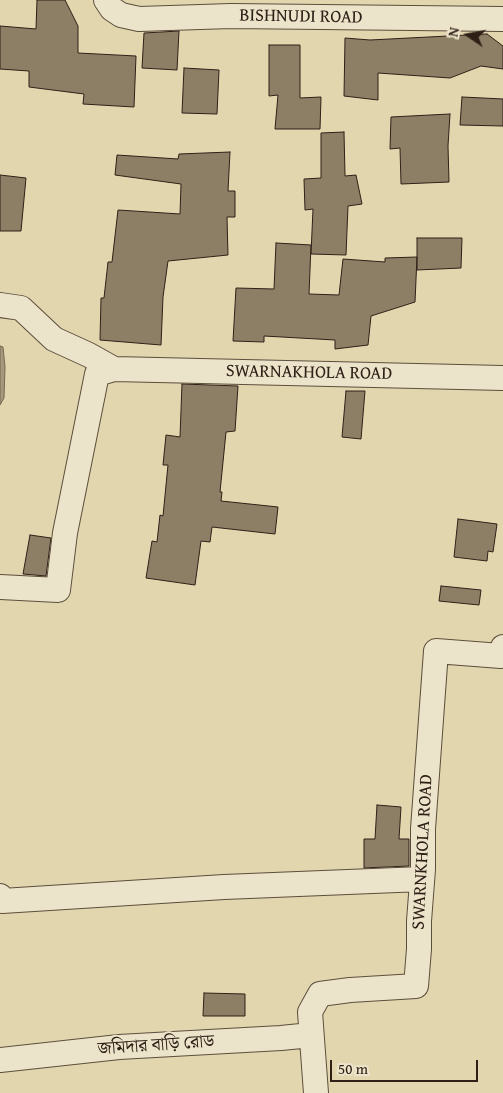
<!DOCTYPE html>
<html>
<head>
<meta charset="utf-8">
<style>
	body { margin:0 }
	#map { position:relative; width:503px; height:1093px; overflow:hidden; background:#e2d6ae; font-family:"Gentium Book Plus",serif }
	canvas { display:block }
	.north { position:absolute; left:443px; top:10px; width:50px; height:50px; -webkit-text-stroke:4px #ece4ca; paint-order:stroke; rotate:282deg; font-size:14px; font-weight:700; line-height:20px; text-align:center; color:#2f2017 }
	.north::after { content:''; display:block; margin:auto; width:18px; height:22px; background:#2f2017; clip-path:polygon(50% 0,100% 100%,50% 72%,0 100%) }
	.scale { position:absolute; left:330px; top:1060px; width:148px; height:22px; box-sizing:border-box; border:2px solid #2f2017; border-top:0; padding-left:6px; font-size:15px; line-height:18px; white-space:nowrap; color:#2f2017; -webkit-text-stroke:4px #ece4ca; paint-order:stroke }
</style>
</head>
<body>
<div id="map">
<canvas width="503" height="1093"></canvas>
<div class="north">N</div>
<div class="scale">50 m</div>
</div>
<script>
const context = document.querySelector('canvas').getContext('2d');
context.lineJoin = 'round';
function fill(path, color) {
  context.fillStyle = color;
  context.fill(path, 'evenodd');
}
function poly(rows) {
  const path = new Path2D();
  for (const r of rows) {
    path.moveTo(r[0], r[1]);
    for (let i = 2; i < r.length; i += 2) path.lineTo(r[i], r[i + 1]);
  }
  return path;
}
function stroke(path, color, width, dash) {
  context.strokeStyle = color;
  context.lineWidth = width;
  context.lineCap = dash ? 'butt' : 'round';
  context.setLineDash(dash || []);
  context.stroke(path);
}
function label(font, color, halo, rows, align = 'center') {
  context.font = font + ' "Gentium Book Plus","Noto Serif Bengali",serif';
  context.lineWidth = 4;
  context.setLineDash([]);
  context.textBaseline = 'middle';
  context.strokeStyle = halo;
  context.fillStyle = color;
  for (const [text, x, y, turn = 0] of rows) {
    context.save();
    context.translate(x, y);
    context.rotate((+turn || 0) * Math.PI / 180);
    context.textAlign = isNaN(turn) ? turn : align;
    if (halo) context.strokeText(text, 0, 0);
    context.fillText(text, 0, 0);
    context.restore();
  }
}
const water = poly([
	[0,346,3,347,5,367,4,398,0,405,0,346]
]);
fill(water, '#a5987b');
stroke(water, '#766853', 1);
const building = poly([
	[37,0,65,0,78,26,78,53,136,56,134,107,83,104,84,94,29,87,29,71,0,69,0,26,36,29,37,0],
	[179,31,177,70,142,68,144,33,179,31],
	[487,34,503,46,503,69,481,66,450,78,378,73,378,100,344,96,345,38,370,40,487,34],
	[269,45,300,45,300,98,321,97,320,129,275,129,278,95,269,96,269,45],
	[184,68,219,70,217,114,182,113,184,68],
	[462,97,503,99,503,126,460,125,462,97],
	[450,114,448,146,449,182,401,184,400,148,390,149,391,117,450,114],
	[344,132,345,176,356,175,362,204,348,206,346,255,311,254,313,209,305,210,304,179,321,178,321,133,344,132],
	[230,152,228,191,235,191,235,217,227,217,228,255,168,261,163,297,161,345,100,340,101,298,104,298,108,262,112,262,118,210,180,214,181,184,115,175,117,155,178,159,179,154,230,152],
	[0,175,26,178,21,231,0,231,0,175],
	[417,238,462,238,461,268,417,270,417,238],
	[276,243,311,245,309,294,339,295,343,259,385,262,385,258,417,257,415,302,371,316,368,345,335,349,335,340,264,336,264,342,233,341,236,288,274,289,276,243],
	[182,384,238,386,235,431,226,432,220,492,222,492,221,501,278,507,275,534,212,527,210,542,201,541,195,585,146,578,152,541,157,542,160,515,163,516,168,465,163,465,166,435,180,437,182,384],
	[346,391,365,391,361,439,342,437,346,391],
	[458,519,497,524,493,552,488,551,487,561,454,557,458,519],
	[30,535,51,538,46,576,23,574,30,535],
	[441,586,481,590,479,605,439,601,441,586],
	[377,805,401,807,399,839,409,839,409,866,364,868,364,839,375,839,377,805],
	[204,993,245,994,245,1016,203,1016,204,993]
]);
fill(building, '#8c7f66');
stroke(building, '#2f2017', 1);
const minor = poly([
	[106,0,112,9,121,15,139,19,231,16,503,19],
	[0,305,21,308,54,339,89,355,114,369],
	[0,587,58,590,65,533,97,374,114,369,503,378],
	[0,896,2,901,224,887,422,879],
	[0,1060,119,1047,281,1038,311,1035],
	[316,1093,310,1012,320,994,350,990,416,986,419,949,419,921,423,869,423,829,436,651,501,656,503,647]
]);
stroke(minor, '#5c4e3d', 26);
stroke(minor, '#ece4ca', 24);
label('18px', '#2f2017', '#ece4ca', [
	["BISHNUDI ROAD",301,17,1],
	["SWARNAKHOLA ROAD",309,373,1],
	["SWARNKHOLA ROAD",423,852,-87],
	["জমিদার বাড়ি রোড",156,1046,-4]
]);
</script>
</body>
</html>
